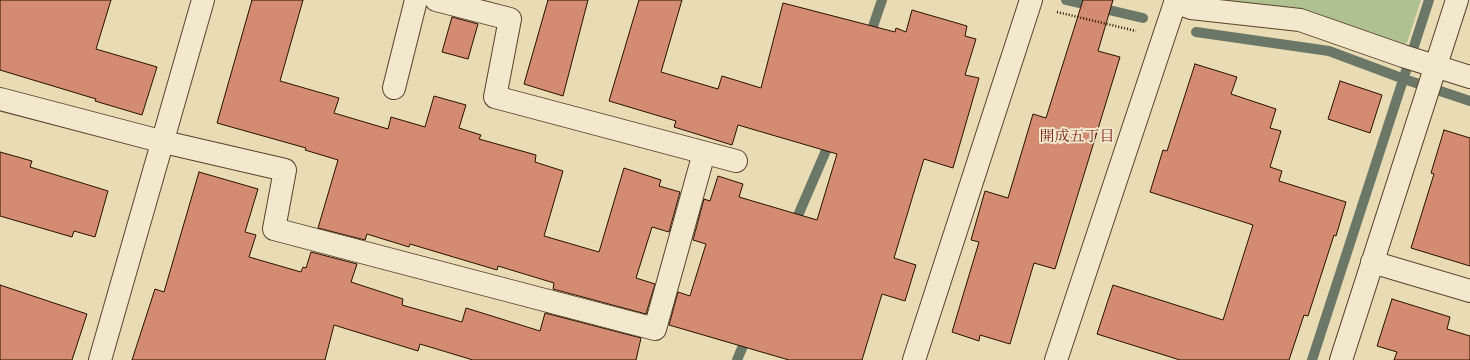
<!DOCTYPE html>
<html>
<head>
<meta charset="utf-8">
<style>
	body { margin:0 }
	canvas { display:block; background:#e9dbb3 }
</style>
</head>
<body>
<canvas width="1470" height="360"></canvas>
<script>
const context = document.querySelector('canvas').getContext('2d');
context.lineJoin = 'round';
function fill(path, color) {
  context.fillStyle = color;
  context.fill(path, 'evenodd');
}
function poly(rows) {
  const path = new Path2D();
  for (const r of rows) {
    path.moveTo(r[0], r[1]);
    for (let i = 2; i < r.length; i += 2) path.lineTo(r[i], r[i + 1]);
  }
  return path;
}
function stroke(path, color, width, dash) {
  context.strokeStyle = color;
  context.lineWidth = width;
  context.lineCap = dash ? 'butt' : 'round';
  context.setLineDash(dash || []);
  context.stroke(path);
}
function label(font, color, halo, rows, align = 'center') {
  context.font = font + ' Alegreya,"Noto Serif JP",serif';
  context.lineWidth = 4;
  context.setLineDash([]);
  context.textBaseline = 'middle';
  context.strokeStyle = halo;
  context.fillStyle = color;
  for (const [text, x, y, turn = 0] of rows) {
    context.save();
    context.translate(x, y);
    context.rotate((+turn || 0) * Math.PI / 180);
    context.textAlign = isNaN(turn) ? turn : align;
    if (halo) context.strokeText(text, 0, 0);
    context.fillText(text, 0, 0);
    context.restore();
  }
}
fill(poly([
	[1202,0,1421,0,1407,43,1398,46]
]), '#b0c191');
stroke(poly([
	[1066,0,1143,18],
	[1196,32,1329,51,1404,79,1470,101],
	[869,38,882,0],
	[793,227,831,139],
	[737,360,748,334],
	[1312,360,1429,0]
]), '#6b7767', 10);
const building = poly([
	[0,0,111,0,96,49,157,67,142,115,95,101,96,99,0,70,0,0],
	[252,0,303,0,280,81,339,98,334,113,388,129,391,117,425,127,434,96,466,105,459,128,481,135,479,139,536,155,535,162,563,171,544,236,599,252,624,168,661,180,659,186,680,192,669,232,652,227,636,278,655,284,646,314,553,289,554,283,498,266,497,270,410,244,409,247,367,234,365,240,318,228,338,160,305,150,306,148,217,123,252,0],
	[548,0,588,0,563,96,524,84,548,0],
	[639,0,682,0,661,72,718,89,722,76,761,88,783,3,895,32,896,28,906,32,912,10,967,26,965,36,976,39,965,75,979,78,953,168,924,159,894,258,916,265,905,301,882,294,862,360,789,360,669,325,678,292,690,296,706,244,693,240,704,199,710,201,718,176,743,184,739,197,817,220,837,154,738,125,732,145,674,127,676,121,609,101,639,0],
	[1083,0,1113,0,1098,51,1120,57,1055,269,1034,263,1010,344,980,335,979,341,952,332,979,242,971,240,985,191,1008,198,1033,114,1046,118,1083,0],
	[452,17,478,24,468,59,442,52,452,17],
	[1195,64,1237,77,1231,94,1276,109,1270,128,1281,131,1270,167,1282,171,1279,181,1346,202,1336,236,1334,235,1308,316,1304,315,1289,360,1180,360,1097,334,1113,285,1223,320,1253,225,1150,192,1163,150,1167,151,1195,64],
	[1340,81,1382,95,1370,133,1328,119,1340,81],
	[1444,130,1470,138,1470,266,1411,248,1434,174,1431,173,1444,130],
	[0,152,32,161,30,167,108,191,95,237,74,231,72,237,0,216,0,152],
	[199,172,258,189,245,232,256,235,249,257,301,272,303,267,306,268,311,252,357,264,351,282,403,299,402,305,462,322,466,308,540,331,545,313,641,338,636,360,473,360,420,344,418,351,334,325,325,360,132,360,155,289,164,292,199,172],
	[0,285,87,314,72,360,0,360,0,285],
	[1392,299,1450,317,1447,329,1470,336,1470,360,1394,360,1397,352,1377,346,1392,299]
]);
fill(building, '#d38c72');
stroke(building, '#291000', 1);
const minor = poly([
	[436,0,510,19,495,97,736,161],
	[1175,2,1191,8,1300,20,1403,56,1470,77],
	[394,88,416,0],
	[0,99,164,142,285,170,274,229,655,329,704,153],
	[1372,262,1470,291],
	[100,360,203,0],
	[914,360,1031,0],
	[1056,360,1176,0],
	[1341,360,1457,0]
]);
stroke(minor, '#59432d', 24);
stroke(poly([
	[1057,12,1136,31]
]), '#291000', 2.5, [1, 2]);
stroke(minor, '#f1e8ce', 22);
label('15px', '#7a1f14', '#f1e8ce', [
	["開成五丁目",1077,137]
]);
</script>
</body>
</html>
